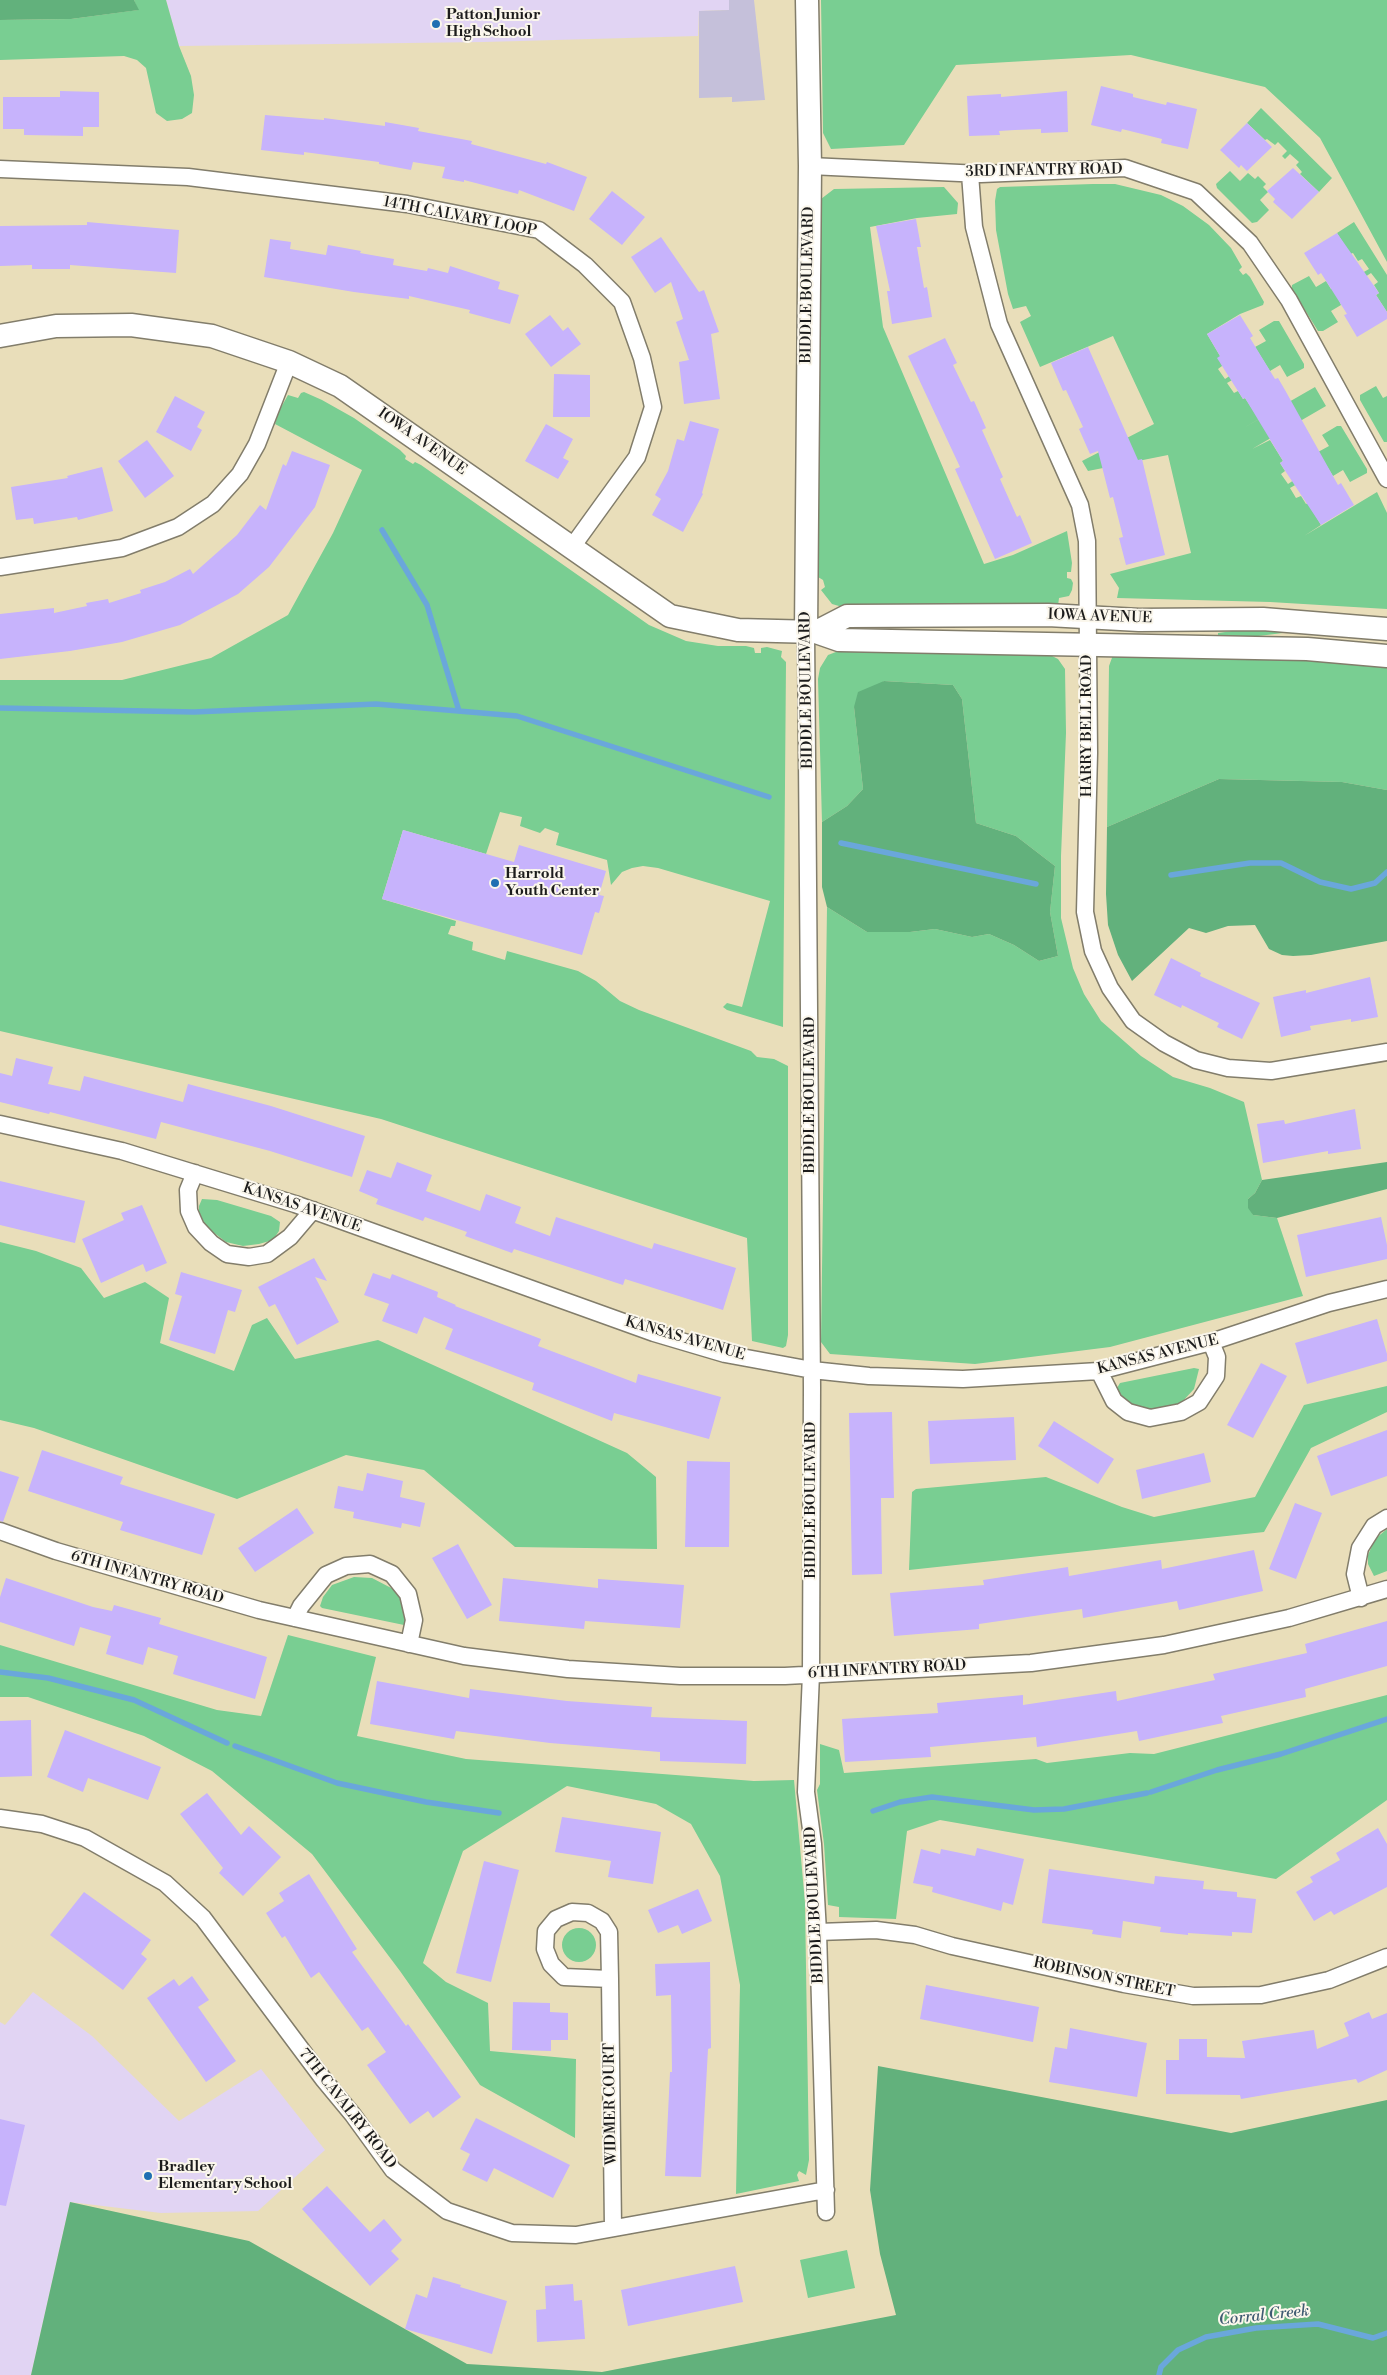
<!DOCTYPE html>
<html>
<head>
<meta charset="utf-8">
<style>
	body { margin:0 }
	canvas { display:block; background:#e9deba }
</style>
</head>
<body>
<canvas width="1387" height="2375"></canvas>
<script>
const context = document.querySelector('canvas').getContext('2d');
context.lineJoin = 'round';
function fill(path, color) {
  context.fillStyle = color;
  context.fill(path, 'evenodd');
}
function poly(rows) {
  const path = new Path2D();
  for (const r of rows) {
    if (r.length === 3) {
      path.moveTo(r[0] + r[2], r[1]);
      path.arc(r[0], r[1], r[2], 0, 2 * Math.PI);
      continue;
    }
    path.moveTo(r[0], r[1]);
    for (let i = 2; i < r.length; i += 2) path.lineTo(r[i], r[i + 1]);
  }
  return path;
}
function stroke(path, color, width, dash) {
  context.strokeStyle = color;
  context.lineWidth = width;
  context.lineCap = dash ? 'butt' : 'round';
  context.setLineDash(dash || []);
  context.stroke(path);
}
function label(font, color, halo, rows, align = 'center') {
  context.font = font + ' "Libre Bodoni",serif';
  context.lineWidth = 4;
  context.setLineDash([]);
  context.textBaseline = 'middle';
  context.strokeStyle = halo;
  context.fillStyle = color;
  for (const [text, x, y, turn = 0] of rows) {
    context.save();
    context.translate(x, y);
    context.rotate((+turn || 0) * Math.PI / 180);
    context.textAlign = isNaN(turn) ? turn : align;
    if (halo) context.strokeText(text, 0, 0);
    context.fillText(text, 0, 0);
    context.restore();
  }
}
fill(poly([
	[166,0,729,0,729,10,699,11,698,36,484,42,179,46],
	[33,1992,92,2036,179,2121,261,2069,325,2150,258,2211,161,2213,70,2202,31,2375,0,2375,0,2022,5,2025]
]), '#e1d4f3');
fill(poly([
	[729,0,754,0,765,100,732,102,732,97,699,98,699,11,729,10]
]), '#c5c0da');
fill(poly([
	[134,0,166,0,179,46,191,76,194,95,192,113,182,119,167,121,156,113,146,68,137,60,124,56,0,60,0,20,71,19,138,10],
	[821,0,1387,0,1387,262,1320,138,1265,87,1131,55,956,65,904,145,831,149,823,133],
	[1261,108,1332,178,1319,192,1300,174,1302,172,1296,165,1299,162,1290,154,1285,159,1282,156,1287,151,1278,142,1275,145,1267,139,1265,140,1247,123],
	[1230,171,1240,181,1248,173,1255,179,1258,176,1266,184,1263,187,1268,192,1260,200,1269,210,1257,222,1252,223,1217,188,1216,184],
	[1093,184,1115,184,1161,195,1183,206,1209,225,1231,248,1242,267,1239,270,1243,275,1246,273,1250,277,1264,302,1263,305,1240,314,1207,334,1220,356,1222,366,1218,369,1225,379,1231,375,1234,379,1227,383,1234,393,1238,391,1243,399,1245,398,1259,419,1240,430,1315,387,1326,406,1252,449,1270,440,1283,461,1280,463,1285,471,1281,474,1288,484,1294,480,1297,484,1290,488,1296,498,1301,496,1306,504,1308,503,1321,525,1304,536,1377,492,1387,513,1387,609,1270,602,1117,598,1119,588,1110,574,1191,553,1168,455,1088,471,1082,461,1154,424,1113,336,1040,367,1020,322,1031,316,1026,306,1013,309,1008,294,996,230,995,201,997,189,1000,187],
	[944,187,958,203,957,214,917,218,870,227,883,327,984,564,1013,555,1067,531,1072,563,1071,572,1067,572,1067,578,1071,579,1073,583,1072,590,1069,596,1059,598,1058,606,846,608,832,604,821,590,825,587,823,580,818,577,817,563,816,209,821,199,834,189],
	[1354,222,1387,275,1387,312,1376,295,1379,293,1374,285,1378,282,1371,273,1365,277,1362,273,1369,269,1362,259,1358,261,1353,253,1350,254,1337,233],
	[1309,276,1316,287,1326,281,1331,289,1334,287,1341,305,1331,311,1338,322,1323,331,1318,331,1292,289,1292,285],
	[1274,321,1279,321,1304,364,1304,368,1287,377,1280,365,1270,371,1255,347,1266,341,1259,330],
	[1376,386,1383,398,1387,396,1387,442,1384,442,1360,400,1360,395],
	[304,392,322,400,354,418,400,450,406,456,405,459,413,464,415,462,421,465,649,625,686,641,718,646,746,646,754,648,755,653,761,653,761,648,767,647,782,651,781,657,786,662,783,1027,727,1010,723,1007,727,1003,742,1007,770,901,658,868,643,866,632,868,622,872,611,885,607,860,556,845,559,833,545,828,540,833,520,826,522,817,500,812,486,854,403,830,382,899,456,921,455,926,451,926,448,934,473,942,472,950,505,960,507,951,578,971,596,981,620,1001,639,1010,751,1051,757,1057,774,1059,788,1066,788,1335,786,1346,783,1348,752,1341,747,1238,381,1119,0,1031,0,680,122,680,211,658,288,615,333,533,362,470,275,424,279,411,288,395,298,398,301,393],
	[1337,426,1341,426,1367,469,1367,473,1350,482,1343,470,1333,476,1318,452,1329,446,1322,435],
	[1254,628,1282,628,1283,633,1250,637,1218,637,1218,633],
	[849,647,1048,654,1058,659,1065,669,1066,733,1061,856,1061,918,1073,968,1084,994,1101,1021,1141,1056,1173,1077,1210,1088,1244,1102,1262,1180,1255,1193,1248,1199,1253,1215,1277,1218,1303,1296,1110,1347,975,1364,830,1354,821,1342,827,907,867,932,910,932,935,929,972,937,989,934,1014,945,1039,961,1058,956,1050,912,1055,866,1016,836,976,823,962,699,953,685,884,681,854,707,863,789,847,806,822,822,818,679,820,668,828,655],
	[1127,651,1387,664,1387,790,1342,782,1219,779,1107,827,1109,666,1113,655],
	[202,1199,217,1200,271,1216,280,1222,279,1231,273,1240,259,1244,243,1246,226,1242,205,1226,199,1212,199,1206],
	[0,1242,36,1251,81,1268,104,1298,145,1282,169,1298,160,1343,234,1371,252,1325,267,1318,295,1359,378,1340,627,1453,656,1477,657,1549,515,1547,424,1470,346,1455,237,1499,34,1428,0,1420],
	[1194,1368,1199,1369,1194,1389,1182,1402,1167,1409,1147,1410,1131,1405,1125,1401,1117,1388,1120,1383],
	[1387,1386,1387,1412,1311,1448,1264,1532,909,1570,912,1492,916,1489,1046,1477,1122,1507,1154,1517,1255,1497,1304,1405],
	[1387,1529,1387,1571,1374,1576,1368,1564,1368,1555,1375,1539],
	[354,1577,372,1578,395,1590,401,1597,406,1621,404,1625,322,1608,320,1606,323,1597,332,1585],
	[288,1635,376,1657,357,1736,466,1759,754,1781,794,1780,805,1903,809,2160,806,2175,799,2171,797,2175,799,2181,736,2194,740,1985,720,1876,691,1824,656,1804,567,1786,463,1851,423,1963,446,1982,488,2003,490,2051,576,2059,575,2138,480,2085,400,1971,312,1854,212,1771,144,1736,28,1697,0,1697,0,1645,217,1710,261,1716],
	[1387,1695,1387,1800,1276,1879,940,1820,907,1831,896,1919,839,1917,839,1907,828,1905,824,1844,817,1790,820,1784,820,1744,839,1750,844,1773,1036,1759,1047,1763,1130,1753,1154,1754],
	[579,1945,17],
	[847,2250,855,2288,808,2298,800,2260]
]), '#79ce92');
fill(poly([
	[0,0,134,0,139,10,71,19,0,20],
	[884,681,953,685,962,699,976,823,1016,836,1055,866,1050,912,1058,956,1039,961,1014,945,989,934,972,937,935,929,910,932,867,932,827,907,822,887,822,822,847,806,863,789,854,707,858,692],
	[1219,779,1342,782,1387,790,1387,941,1311,955,1293,956,1282,955,1269,949,1255,925,1228,926,1206,933,1189,928,1132,981,1118,955,1108,925,1106,894,1107,827],
	[1387,1162,1387,1189,1277,1218,1253,1215,1248,1208,1248,1199,1255,1193,1262,1180],
	[878,2066,1231,2133,1387,2100,1387,2375,31,2375,70,2202,249,2241,467,2364,602,2372,896,2315,880,2254,870,2190]
]), '#62b17c');
stroke(poly([
	[382,530,427,605,459,711],
	[0,708,194,712,376,704,517,716,769,797],
	[841,843,1036,884],
	[1171,875,1250,863,1281,863,1320,882,1351,889,1375,883,1387,872],
	[0,1672,48,1678,134,1700,227,1743],
	[235,1746,337,1783,426,1802,499,1813],
	[1151,1792,1217,1770,1281,1754,1387,1719],
	[873,1811,900,1802,932,1797,1034,1810,1064,1809,1147,1793],
	[1159,2375,1161,2367,1178,2350,1206,2337,1256,2328,1318,2324,1373,2338,1387,2333]
]), '#6aa7db', 5.5);
fill(poly([
	[1101,86,1133,94,1133,97,1166,105,1167,102,1197,109,1188,149,1161,143,1162,139,1122,129,1121,132,1091,125],
	[60,91,99,92,99,127,83,127,83,136,24,135,24,129,3,129,3,97,60,97],
	[1067,91,1068,132,1041,133,1041,129,1015,130,999,131,1000,135,969,136,967,96,1001,94,1001,97],
	[265,115,324,120,324,118,385,126,385,122,419,128,418,131,472,141,471,144,546,164,547,162,587,177,574,211,519,190,518,194,464,180,464,182,442,178,445,167,413,162,411,170,379,164,379,162,304,152,304,155,261,150],
	[1247,123,1272,147,1247,171,1241,165,1239,168,1220,150],
	[1293,168,1319,192,1292,219,1273,202,1275,199,1267,191],
	[612,191,645,217,622,245,589,219],
	[916,219,921,247,917,247,924,288,927,287,932,317,892,324,887,291,890,291,876,226],
	[87,222,179,230,176,273,70,265,70,269,32,269,32,265,0,266,0,226,87,225],
	[1337,233,1379,293,1376,295,1387,312,1387,319,1357,337,1344,315,1347,314,1321,273,1318,275,1304,253],
	[661,237,699,292,704,290,719,332,711,334,720,399,684,404,679,362,689,360,676,322,683,319,671,282,655,293,631,257],
	[270,239,291,242,290,249,326,255,328,245,361,251,360,253,394,259,393,265,427,271,428,268,448,273,450,266,500,282,498,289,519,295,510,324,469,313,470,310,409,296,409,299,354,292,264,277],
	[550,315,563,331,568,327,581,344,551,367,525,334],
	[1240,315,1253,336,1250,338,1275,379,1278,378,1285,390,1338,485,1341,483,1354,505,1321,525,1280,463,1283,461,1245,398,1243,399,1217,358,1220,356,1207,334],
	[945,338,957,363,953,365,971,402,974,401,986,428,982,430,1003,477,1000,479,1017,517,1020,515,1032,543,995,559,955,469,960,467,908,356],
	[1088,347,1138,460,1142,459,1165,555,1126,565,1119,538,1123,537,1113,497,1110,498,1098,451,1090,454,1079,429,1083,427,1066,390,1063,391,1051,363],
	[554,374,590,375,590,417,553,417],
	[175,396,205,412,197,427,202,430,191,451,156,432],
	[690,421,719,429,702,493,703,494,683,532,652,515,661,499,655,495,668,471,677,439,684,441],
	[546,424,573,439,563,458,569,461,558,479,525,461],
	[147,440,174,476,145,498,118,461],
	[292,451,330,465,315,507,269,567,238,594,180,625,122,642,70,651,0,659,0,614,54,608,54,613,87,606,86,603,108,599,109,603,141,593,140,590,165,582,190,569,193,574,237,535,260,505,266,510,283,464,286,466],
	[102,467,113,511,78,520,77,517,34,524,33,518,16,520,11,487,68,478,67,476],
	[403,830,514,862,519,845,606,871,599,895,604,896,599,913,595,912,582,955,382,899],
	[1171,958,1201,973,1200,976,1260,1003,1242,1039,1217,1027,1219,1023,1182,1005,1181,1008,1154,995],
	[1370,977,1378,1017,1351,1022,1351,1019,1310,1026,1311,1030,1281,1037,1273,997,1306,990,1306,993],
	[16,1058,53,1067,48,1084,80,1091,84,1076,183,1102,188,1084,271,1106,365,1136,352,1177,270,1151,161,1122,156,1139,50,1112,49,1114,0,1102,0,1073,12,1076],
	[1355,1109,1361,1149,1328,1154,1328,1151,1263,1163,1257,1124,1284,1120,1285,1124],
	[397,1162,432,1175,426,1191,480,1211,486,1194,521,1207,515,1223,550,1236,556,1217,652,1249,654,1243,736,1268,723,1310,625,1279,623,1285,514,1249,512,1253,465,1236,467,1232,425,1217,423,1221,376,1204,378,1199,359,1191,367,1170,391,1178],
	[0,1181,85,1201,75,1243,0,1225],
	[142,1205,167,1263,146,1272,143,1264,101,1283,82,1239,124,1220,121,1213],
	[1381,1217,1387,1245,1387,1259,1306,1277,1297,1235],
	[314,1258,327,1281,315,1277,339,1322,297,1345,275,1304,269,1307,258,1287],
	[181,1272,242,1290,235,1312,228,1310,215,1354,169,1340,182,1296,175,1294],
	[373,1273,390,1279,392,1274,438,1292,437,1297,456,1305,455,1306,541,1339,538,1346,636,1383,638,1374,721,1397,709,1439,614,1413,612,1421,532,1390,534,1383,445,1349,453,1329,424,1317,417,1334,382,1321,389,1304,364,1295],
	[1377,1319,1387,1354,1387,1361,1307,1384,1295,1343],
	[1261,1363,1287,1376,1253,1438,1227,1425],
	[892,1412,894,1498,881,1498,882,1574,852,1575,849,1413],
	[1014,1417,1016,1460,930,1464,928,1421],
	[1054,1421,1114,1459,1098,1484,1038,1446],
	[1387,1430,1387,1476,1331,1496,1317,1456],
	[42,1450,123,1477,120,1484,215,1514,202,1555,120,1530,123,1522,28,1491],
	[1204,1453,1211,1482,1142,1499,1136,1470],
	[687,1461,730,1462,729,1547,685,1547],
	[0,1471,19,1477,3,1522,0,1521],
	[367,1473,403,1481,400,1497,425,1503,420,1527,402,1523,401,1528,353,1518,354,1512,334,1508,338,1486,363,1491],
	[1295,1503,1322,1513,1296,1579,1269,1569],
	[297,1508,314,1533,255,1572,238,1548],
	[458,1544,492,1605,467,1619,432,1558],
	[1254,1550,1263,1591,1179,1610,1177,1601,1083,1618,1082,1609,979,1624,979,1629,894,1636,890,1593,984,1585,983,1580,1068,1567,1069,1576,1161,1560,1162,1569],
	[6,1578,93,1607,112,1611,114,1605,161,1618,159,1624,267,1657,255,1699,173,1674,178,1656,148,1647,143,1665,106,1654,111,1636,80,1627,74,1646,0,1622,0,1597],
	[503,1578,598,1588,598,1579,684,1585,680,1628,585,1621,584,1629,499,1621],
	[1387,1621,1387,1666,1305,1689,1306,1697,1221,1716,1223,1723,1139,1741,1137,1731,1037,1747,1036,1737,930,1747,931,1757,845,1762,842,1719,938,1713,937,1703,1023,1695,1023,1705,1116,1691,1117,1701,1215,1680,1213,1674,1307,1653,1305,1644],
	[377,1681,469,1698,470,1689,567,1701,652,1707,651,1717,747,1721,746,1764,660,1761,660,1752,550,1743,456,1731,454,1739,370,1724],
	[31,1720,32,1776,0,1777,0,1721],
	[65,1730,161,1767,148,1800,88,1778,83,1792,47,1777],
	[207,1793,241,1835,249,1826,281,1857,243,1896,219,1873,223,1868,180,1814],
	[562,1817,661,1832,653,1884,608,1877,611,1861,555,1852],
	[1378,1828,1387,1844,1387,1887,1334,1915,1331,1911,1314,1921,1296,1892,1313,1882,1310,1877,1340,1860,1336,1853],
	[977,1848,1024,1859,1013,1905,1003,1902,1001,1911,932,1892,933,1887,913,1883,921,1849,940,1854,941,1849,975,1856],
	[484,1861,519,1870,491,1982,456,1973],
	[1049,1869,1154,1884,1155,1876,1204,1881,1203,1889,1237,1892,1237,1897,1256,1899,1252,1933,1232,1932,1232,1936,1188,1933,1188,1935,1160,1932,1161,1927,1123,1921,1121,1938,1092,1934,1093,1930,1042,1923],
	[309,1874,357,1949,352,1952,406,2026,408,2024,461,2097,433,2118,428,2111,410,2124,367,2065,386,2052,368,2027,362,2031,319,1972,311,1978,285,1936,282,1938,266,1913,284,1901,279,1893],
	[698,1889,712,1921,682,1934,678,1925,658,1933,648,1910],
	[84,1892,151,1940,141,1954,147,1959,123,1990,50,1935],
	[710,1962,711,2048,708,2049,701,2177,665,2176,670,2072,672,2072,671,1995,656,1996,655,1964],
	[192,1976,209,2000,198,2007,236,2061,206,2082,147,1998,174,1979,179,1986],
	[926,1985,1039,2007,1033,2042,920,2019],
	[513,2002,550,2003,550,2012,568,2013,568,2040,551,2040,551,2051,512,2050],
	[1369,2012,1372,2019,1387,2013,1387,2070,1358,2083,1356,2079,1241,2099,1240,2095,1166,2094,1166,2060,1179,2060,1179,2039,1207,2039,1207,2057,1245,2058,1242,2041,1314,2030,1317,2049,1349,2036,1344,2023],
	[1070,2028,1147,2043,1137,2097,1049,2082,1055,2047,1067,2049],
	[476,2118,570,2165,553,2198,494,2168,487,2182,462,2170,470,2154,460,2149],
	[0,2119,25,2125,6,2206,0,2205],
	[327,2186,370,2232,384,2219,402,2240,391,2251,399,2259,370,2286,302,2209],
	[735,2266,743,2302,628,2326,621,2290],
	[433,2277,461,2285,460,2287,507,2301,492,2354,405,2329,416,2294,427,2298],
	[573,2284,574,2301,582,2300,585,2339,537,2342,536,2310,546,2309,545,2286]
]), '#c7b3fc');
const street = poly([
	[810,166,981,174,1125,168,1196,192,1250,243,1289,300,1387,479],
	[0,169,188,177,407,204,539,230,585,265,622,302,642,358,653,407,637,457,572,547],
	[970,174,974,227,999,324,1080,505,1087,541,1089,753,1085,912,1093,951,1110,988,1133,1021,1164,1043,1196,1060,1228,1068,1271,1071,1387,1052],
	[0,567,122,548,178,527,213,504,240,474,257,444,289,362],
	[806,632,812,1387,811,1674,806,1792,813,1844,818,1932,826,2212],
	[0,1124,122,1151,295,1204,654,1333,725,1354,812,1370,869,1376,963,1379,1099,1371,1211,1342,1329,1303,1387,1289],
	[195,1173,188,1190,189,1211,196,1227,211,1243,227,1254,249,1257,267,1254,290,1237,313,1210],
	[1099,1371,1114,1401,1128,1412,1150,1418,1181,1412,1199,1402,1216,1376,1217,1357,1211,1342],
	[0,1531,56,1551,259,1610,464,1656,568,1669,680,1676,785,1676,1031,1663,1164,1645,1289,1618,1387,1589],
	[1361,1598,1355,1574,1360,1548,1374,1526,1387,1518],
	[295,1618,301,1606,326,1575,346,1566,370,1564,392,1574,408,1594,414,1620,409,1644],
	[0,1818,42,1824,85,1838,165,1883,203,1918,324,2080,353,2115,393,2170,447,2211,512,2233,576,2235,826,2190],
	[572,1912,588,1913,602,1921,609,1932,610,1979,564,1977,551,1964,545,1949,546,1931,556,1919,572,1912],
	[818,1932,876,1930,915,1935,952,1946,1124,1984,1193,1996,1261,1995,1329,1980,1387,1957],
	[610,1979,613,2228]
]);
const secondary = poly([
	[0,336,56,326,131,325,212,336,289,362,340,386,670,616,738,630,816,632,839,640,1307,649,1387,656],
	[806,632,810,166,807,0],
	[816,632,847,616,1048,615,1139,620,1263,619,1387,629]
]);
stroke(street, '#827d6b', 19);
stroke(secondary, '#827d6b', 25);
stroke(street, '#fff', 16);
stroke(secondary, '#fff', 22);
for (const [x, y, r, color] of [
	[436,24,5,"#1f6fb2"],
	[495,883,5,"#1f6fb2"],
	[148,2176,5,"#1f6fb2"]
]) {
  const dot = new Path2D();
  dot.arc(x, y, r, 0, 2 * Math.PI);
  context.fillStyle = color;
  context.fill(dot);
  stroke(dot, '#fbf7ec', 2);
}
label('bold 15px', '#1c1c1c', '#fbf7ec', [
	["Patton Junior",446,15],
	["High School",446,32],
	["Harrold",505,874],
	["Youth Center",505,891],
	["Bradley",158,2167],
	["Elementary School",158,2184]
], 'left');
label('15px', '#1c1c1c', '#fbf7ec', [
	["3RD INFANTRY ROAD",1044,171,-1],
	["14TH CALVARY LOOP",460,217,11],
	["BIDDLE BOULEVARD",808,285,-89],
	["IOWA AVENUE",422,442,35],
	["IOWA AVENUE",1100,617,2],
	["BIDDLE BOULEVARD",807,690,-91],
	["HARRY BELL ROAD",1087,726,-90],
	["BIDDLE BOULEVARD",810,1095,-90],
	["KANSAS AVENUE",302,1208,19],
	["KANSAS AVENUE",685,1339,16],
	["KANSAS AVENUE",1158,1355,-14],
	["BIDDLE BOULEVARD",811,1500,-90],
	["6TH INFANTRY ROAD",147,1578,16],
	["6TH INFANTRY ROAD",887,1670,-3],
	["BIDDLE BOULEVARD",815,1905,-93],
	["ROBINSON STREET",1104,1978,12],
	["WIDMER COURT",611,2104,-91],
	["7TH CAVALRY ROAD",347,2109,52]
]);
label('italic 16px', '#3f5b72', '#fbf7ec', [
	["Corral Creek",1264,2316,-6]
]);
</script>
</body>
</html>
